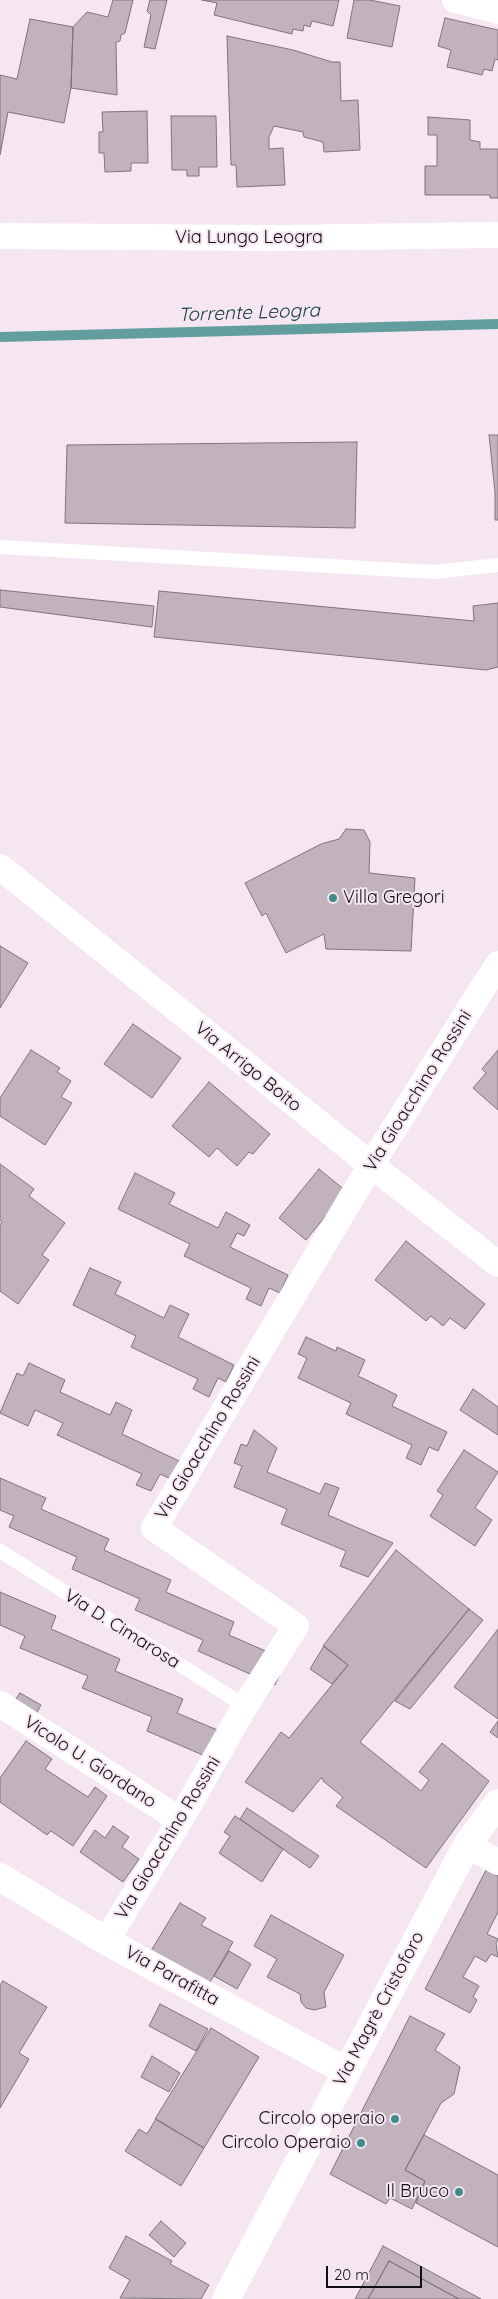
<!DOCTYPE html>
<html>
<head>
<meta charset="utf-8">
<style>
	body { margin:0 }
	#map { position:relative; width:498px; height:2299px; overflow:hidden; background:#f5e6f2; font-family:Quicksand,sans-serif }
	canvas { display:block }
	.scale { position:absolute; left:326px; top:2266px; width:96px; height:22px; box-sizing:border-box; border:2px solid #130e11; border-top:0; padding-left:6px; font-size:15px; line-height:18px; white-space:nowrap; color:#130e11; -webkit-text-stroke:4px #f5e6f2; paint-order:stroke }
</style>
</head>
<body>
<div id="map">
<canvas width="498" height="2299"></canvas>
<div class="scale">20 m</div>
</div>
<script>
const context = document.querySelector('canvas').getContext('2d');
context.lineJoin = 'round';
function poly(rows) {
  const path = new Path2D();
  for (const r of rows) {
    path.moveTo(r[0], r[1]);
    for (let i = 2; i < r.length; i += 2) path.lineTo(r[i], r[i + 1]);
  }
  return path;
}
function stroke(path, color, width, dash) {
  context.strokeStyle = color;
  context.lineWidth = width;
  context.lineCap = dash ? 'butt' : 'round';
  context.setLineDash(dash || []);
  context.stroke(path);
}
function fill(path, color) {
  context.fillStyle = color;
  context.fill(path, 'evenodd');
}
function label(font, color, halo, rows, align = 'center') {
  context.font = font + ' Quicksand,sans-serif';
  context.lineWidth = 4;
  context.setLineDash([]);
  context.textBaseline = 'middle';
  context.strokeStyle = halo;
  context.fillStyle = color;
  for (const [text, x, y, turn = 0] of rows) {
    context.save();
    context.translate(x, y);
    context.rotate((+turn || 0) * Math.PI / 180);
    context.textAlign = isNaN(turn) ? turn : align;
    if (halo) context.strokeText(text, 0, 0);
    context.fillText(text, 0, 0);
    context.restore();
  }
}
stroke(poly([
	[0,337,498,324]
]), '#639e9f', 10);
const building = poly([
	[113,0,133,0,125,33,121,35,120,41,116,42,117,95,71,88,73,27,87,12,108,17,113,0],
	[150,0,167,0,155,49,144,47,151,15,147,11,150,0],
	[202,0,339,0,333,26,312,21,310,27,304,25,303,31,293,29,292,34,214,15,217,3,202,0],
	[354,0,370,0,400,6,392,47,347,38,354,0],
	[445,18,498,30,498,60,495,59,492,71,484,69,482,75,447,67,451,50,438,46,445,18],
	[30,19,73,27,71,88,64,123,8,112,0,155,0,75,17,79,30,19],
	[227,36,293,50,332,62,340,62,341,101,358,100,360,150,324,152,323,142,304,137,303,132,274,126,269,137,269,149,283,148,285,185,237,187,236,165,231,165,227,36],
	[147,111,148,163,131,163,131,171,105,172,104,153,99,153,99,132,103,132,102,112,147,111],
	[171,116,216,116,217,167,199,167,199,176,187,176,187,170,172,170,171,116],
	[428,117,470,120,470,140,480,142,480,149,498,149,498,198,490,198,490,195,425,195,425,166,437,166,437,135,428,135,428,117],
	[489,435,498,435,498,520,495,520,495,492,489,435],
	[357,442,355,528,65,523,67,445,357,442],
	[0,590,154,606,152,627,0,607,0,590],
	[159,591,474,621,473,606,498,603,498,667,486,670,154,637,159,591],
	[346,829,364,830,370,842,369,873,415,878,411,951,326,949,324,934,286,953,266,913,262,916,245,883,321,844,339,839,346,829],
	[0,946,28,963,0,1008,0,946],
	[133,1024,181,1058,152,1098,104,1064,133,1024],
	[31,1050,60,1068,57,1072,71,1081,61,1097,72,1103,45,1145,0,1116,0,1098,31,1050],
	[498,1050,498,1110,473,1088,486,1073,482,1069,498,1050],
	[209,1082,270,1134,253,1154,249,1152,237,1166,217,1148,209,1157,172,1126,209,1082],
	[0,1164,34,1189,29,1196,65,1223,42,1255,49,1260,18,1304,0,1291,0,1225,2,1222,0,1220,0,1164],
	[319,1169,346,1191,306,1240,279,1218,319,1169],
	[135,1173,175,1193,169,1204,218,1228,226,1212,250,1225,244,1236,237,1233,230,1247,288,1275,280,1293,269,1288,261,1306,246,1299,251,1288,184,1256,190,1244,118,1209,135,1173],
	[406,1241,485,1304,465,1329,450,1318,443,1326,431,1316,426,1321,375,1280,406,1241],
	[90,1268,121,1282,115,1294,164,1318,170,1305,189,1314,178,1337,234,1365,226,1382,218,1378,209,1397,193,1389,198,1379,131,1347,136,1336,73,1305,90,1268],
	[306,1337,336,1351,337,1347,365,1360,358,1376,397,1395,392,1406,447,1432,438,1451,429,1447,421,1465,406,1458,412,1445,346,1414,351,1403,298,1378,307,1358,298,1354,306,1337],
	[29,1363,65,1380,60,1392,110,1415,116,1402,132,1410,122,1434,179,1461,171,1479,160,1474,151,1491,136,1485,142,1474,57,1435,63,1423,35,1410,28,1426,0,1413,17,1373,23,1376,29,1363],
	[473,1389,498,1407,498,1435,460,1410,473,1389],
	[254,1430,277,1448,267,1472,320,1494,325,1483,339,1488,328,1515,393,1543,368,1577,340,1566,346,1551,281,1524,287,1509,234,1487,242,1466,234,1463,241,1444,247,1446,254,1430],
	[464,1450,498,1472,475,1508,492,1520,475,1546,430,1516,443,1495,437,1491,464,1450],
	[0,1478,46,1498,41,1509,109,1539,104,1550,171,1580,166,1592,234,1622,229,1635,286,1660,275,1685,198,1651,203,1640,135,1610,140,1599,72,1569,77,1557,9,1527,14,1516,0,1510,0,1478],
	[396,1550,469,1609,360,1742,421,1791,429,1780,419,1772,442,1743,489,1781,426,1868,336,1806,343,1797,323,1781,323,1779,321,1778,293,1812,245,1782,281,1732,289,1738,348,1665,323,1646,396,1550],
	[0,1592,56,1616,51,1629,120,1659,115,1671,183,1699,177,1713,234,1737,212,1759,147,1731,152,1717,82,1688,88,1676,20,1648,25,1636,0,1625,0,1592],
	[469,1609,483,1620,410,1709,395,1701,469,1609],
	[498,1629,498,1719,454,1687,498,1629],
	[324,1646,348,1665,332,1684,310,1669,324,1646],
	[20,1693,41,1705,35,1716,13,1703,20,1693],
	[498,1721,498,1738,490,1732,498,1721],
	[26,1741,52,1759,45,1769,88,1797,95,1787,107,1796,73,1846,51,1831,47,1835,0,1802,0,1778,26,1741],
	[247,1808,319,1856,310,1868,240,1819,247,1808],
	[235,1816,283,1849,262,1882,219,1853,230,1836,224,1832,235,1816],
	[113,1826,129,1837,122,1847,139,1859,123,1882,80,1852,95,1830,105,1838,113,1826],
	[486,1870,498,1876,498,1912,487,1934,498,1939,496,1943,498,1957,491,1954,486,1962,475,1956,463,1977,479,1986,473,1997,477,2000,470,2013,425,1989,486,1870],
	[180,1903,206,1918,201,1925,233,1942,201,1998,143,1964,180,1903],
	[271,1915,344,1955,324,1992,326,2007,314,2010,306,2008,301,2002,300,1994,267,1977,277,1959,254,1946,271,1915],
	[229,1951,251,1964,237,1989,214,1976,229,1951],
	[3,1981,47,2007,19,2053,29,2059,0,2108,0,1985,3,1981],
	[160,2004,208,2029,196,2051,149,2026,160,2004],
	[410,2016,445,2034,435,2050,460,2067,454,2094,441,2103,405,2170,425,2181,412,2209,390,2198,386,2204,330,2174,410,2016],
	[211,2028,259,2057,204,2148,155,2119,211,2028],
	[152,2056,180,2073,169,2092,141,2077,152,2056],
	[156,2119,204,2148,181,2186,125,2151,139,2129,147,2134,156,2119],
	[424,2135,498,2175,498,2247,416,2203,425,2181,405,2170,424,2135],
	[161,2221,186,2243,174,2257,149,2235,161,2221],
	[126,2236,172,2261,170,2264,209,2285,201,2299,120,2298,130,2280,109,2268,126,2236],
	[383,2246,481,2299,459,2299,389,2261,368,2299,355,2299,383,2246],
	[389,2261,459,2299,368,2299,389,2261]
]);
fill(building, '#c1b2bd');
stroke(building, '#80737d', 1);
stroke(poly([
	[0,547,435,572,498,565],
	[0,1551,245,1706]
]), '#fff', 14);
stroke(poly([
	[455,0,498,11],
	[0,236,271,238,498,235],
	[0,867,371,1165,498,1264],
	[0,1704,180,1820],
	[467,1845,498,1862],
	[106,1941,180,1820,245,1706,296,1626,154,1528,371,1165,498,964]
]), '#fff', 26);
stroke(poly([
	[0,1877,106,1941,346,2071],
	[226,2299,467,1845,498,1803]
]), '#fff', 28);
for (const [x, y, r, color] of [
	[333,898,5,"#428a8b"],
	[395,2119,5,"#428a8b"],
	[361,2143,5,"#428a8b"],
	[459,2192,5,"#428a8b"]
]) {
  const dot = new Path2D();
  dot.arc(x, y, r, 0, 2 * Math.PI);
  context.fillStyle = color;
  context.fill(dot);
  stroke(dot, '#f5e6f2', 2);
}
label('18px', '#130e11', '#f5e6f2', [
	["Via Lungo Leogra",249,238],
	["Via Arrigo Boito",248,1067,39],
	["Via Gioacchino Rossini",418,1091,-58],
	["Via Gioacchino Rossini",208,1438,-59],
	["Via D. Cimarosa",122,1629,32],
	["Vicolo U. Giordano",90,1762,33],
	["Via Gioacchino Rossini",168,1838,-59],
	["Via Parafitta",172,1976,29],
	["Via Magrè Cristoforo",379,2009,-62]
]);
label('18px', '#130e11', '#f5e6f2', [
	["Villa Gregori",343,898,"left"],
	["Circolo operaio",385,2119],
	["Circolo Operaio",351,2143],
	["Il Bruco",449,2192]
], 'right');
label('italic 19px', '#123b3c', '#f5e6f2', [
	["Torrente Leogra",249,313,-2]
]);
</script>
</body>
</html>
